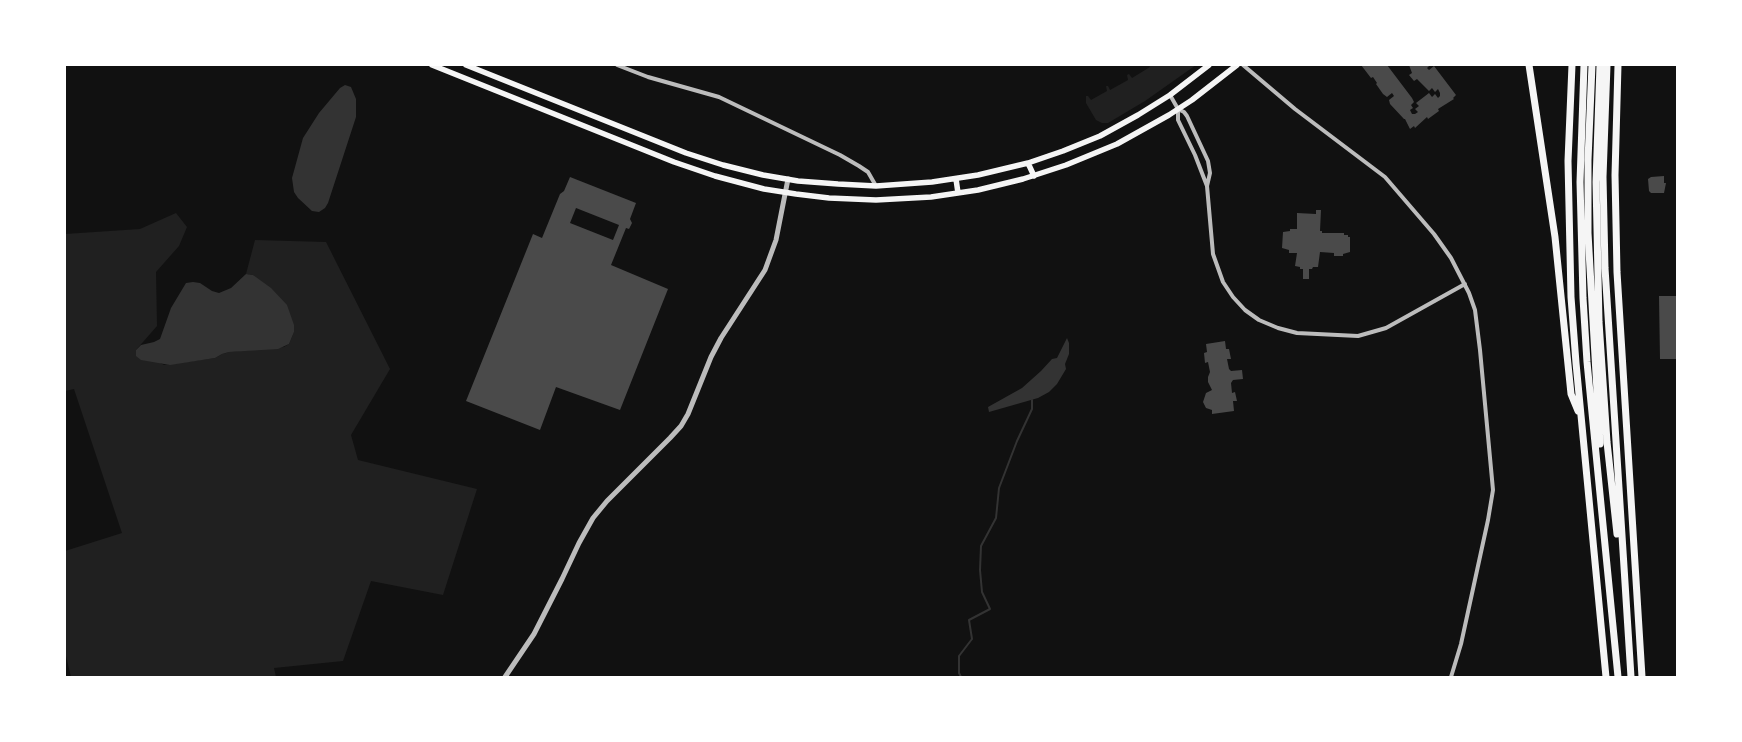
<!DOCTYPE html>
<html>
<head>
<meta charset="utf-8">
<style>
	body { margin:0 }
	#map { position:relative; width:1742px; height:742px; overflow:hidden; background:#111; font-family:"Noto Serif",serif }
	canvas { display:block }
	.frame { position:absolute; inset:0; border:66px solid #fff; pointer-events:none }
</style>
</head>
<body>
<div id="map">
<canvas width="1742" height="742"></canvas>
<div class="frame"></div>
</div>
<script>
const context = document.querySelector('canvas').getContext('2d');
context.lineJoin = 'round';
function fill(path, color) {
  context.fillStyle = color;
  context.fill(path, 'evenodd');
}
function poly(rows) {
  const path = new Path2D();
  for (const r of rows) {
    path.moveTo(r[0], r[1]);
    for (let i = 2; i < r.length; i += 2) path.lineTo(r[i], r[i + 1]);
  }
  return path;
}
function stroke(path, color, width, dash) {
  context.strokeStyle = color;
  context.lineWidth = width;
  context.lineCap = dash ? 'butt' : 'round';
  context.setLineDash(dash || []);
  context.stroke(path);
}
fill(poly([
	[1149,65,1196,65,1145,101,1108,123,1102,123,1096,120,1086,103,1086,96,1088,96,1091,100,1107,91,1106,86,1108,86,1110,90,1128,80,1127,75,1129,74,1132,78,1150,67],
	[176,213,187,227,179,246,156,272,157,326,136,350,164,365,215,358,222,354,229,352,284,347,289,344,294,332,253,275,246,274,255,240,326,242,390,369,351,435,358,460,477,489,443,595,371,581,343,661,274,668,276,677,71,677,65,652,65,551,122,533,74,389,65,391,65,234,140,229]
]), '#202020');
fill(poly([
	[345,85,351,87,356,99,356,117,328,203,325,208,319,212,312,211,298,198,294,192,292,178,303,138,319,113,340,88],
	[246,274,253,275,271,288,287,305,294,325,294,332,289,344,278,349,229,352,222,354,215,358,170,365,141,360,136,356,136,350,141,345,154,342,160,339,171,308,186,283,193,282,200,283,212,291,219,293,231,288],
	[1067,338,1069,343,1069,354,1065,364,1066,369,1057,384,1049,392,1038,398,989,412,988,407,1022,388,1041,371,1052,359,1057,358]
]), '#333');
stroke(poly([
	[961,677,959,673,959,656,972,639,969,620,990,609,982,592,980,570,981,546,996,518,999,488,1017,441,1032,409,1032,400]
]), '#333', 2);
fill(poly([
	[1361,65,1387,65,1412,98,1414,102,1411,105,1413,108,1410,110,1412,114,1415,114,1418,112,1415,109,1419,106,1416,103,1429,93,1432,97,1435,94,1438,98,1440,96,1440,93,1438,89,1435,92,1432,88,1429,91,1417,79,1414,81,1409,75,1412,73,1409,65,1430,65,1427,68,1429,70,1434,66,1456,95,1453,98,1454,99,1438,109,1439,111,1428,119,1427,117,1415,128,1414,126,1410,129,1405,119,1404,119,1390,104,1389,100,1394,96,1392,93,1387,97,1383,94,1376,84,1377,83,1373,77,1371,78],
	[1664,176,1664,183,1666,183,1664,193,1651,193,1649,191,1648,179,1651,177],
	[570,177,636,203,630,219,632,223,629,229,626,228,611,265,668,289,620,410,556,387,540,430,466,401,533,234,542,238,560,194,564,191],
	[576,208,619,225,613,240,570,223],
	[1316,210,1321,210,1320,231,1322,231,1322,233,1344,233,1344,235,1348,235,1348,237,1350,237,1350,252,1343,254,1343,256,1334,256,1334,253,1320,252,1318,267,1313,267,1312,269,1309,269,1309,279,1303,279,1303,269,1300,269,1300,267,1295,266,1297,253,1289,253,1289,250,1282,248,1283,232,1290,231,1290,229,1297,229,1297,213,1316,214],
	[1659,296,1677,296,1677,359,1660,359],
	[1225,341,1226,349,1229,349,1231,359,1227,359,1229,369,1231,371,1242,370,1243,379,1233,380,1231,383,1232,393,1235,392,1237,401,1233,401,1234,411,1212,414,1212,410,1206,408,1203,402,1206,393,1212,390,1208,382,1208,377,1210,372,1208,362,1205,363,1204,353,1207,352,1206,344]
]), '#4a4a4a');
stroke(poly([
	[617,65,648,77,719,97,840,155,859,166,868,172,876,186],
	[1243,65,1295,109,1385,177,1434,234,1451,258,1469,293,1475,310,1480,350,1493,490,1488,520,1461,644,1451,677],
	[1170,95,1178,109,1184,112,1187,116,1208,161,1210,173,1207,186,1213,254,1223,282,1233,297,1245,310,1259,320,1278,328,1297,333,1358,336,1386,328,1465,284],
	[1178,110,1178,120,1195,155,1207,186]
]), '#bcbcbc', 4);
stroke(poly([
	[505,677,534,634,562,579,579,543,593,518,607,501,670,438,681,426,688,414,711,357,721,338,765,270,776,240,788,179]
]), '#bcbcbc', 5);
stroke(poly([
	[432,65,674,162,715,176,764,189,796,194,829,198,876,200,931,197,978,190,1023,179,1066,165,1117,144,1169,115,1192,100,1237,65],
	[466,65,686,153,723,165,763,175,798,181,838,184,876,186,932,182,978,175,1028,163,1063,151,1100,136,1138,115,1170,95,1209,65],
	[1028,163,1034,176],
	[956,179,958,193]
]), '#f5f5f5', 5.5);
stroke(poly([
	[1529,65,1555,237,1571,394,1578,411],
	[1572,65,1568,161,1571,297,1576,363,1606,677],
	[1584,65,1580,182,1583,298,1587,362,1618,677],
	[1592,65,1588,160,1588,233,1600,444],
	[1600,65,1596,182,1599,322,1607,442,1617,534],
	[1607,65,1603,177,1605,268,1631,677],
	[1618,65,1615,175,1617,272,1642,677]
]), '#f5f5f5', 7);
</script>
</body>
</html>
